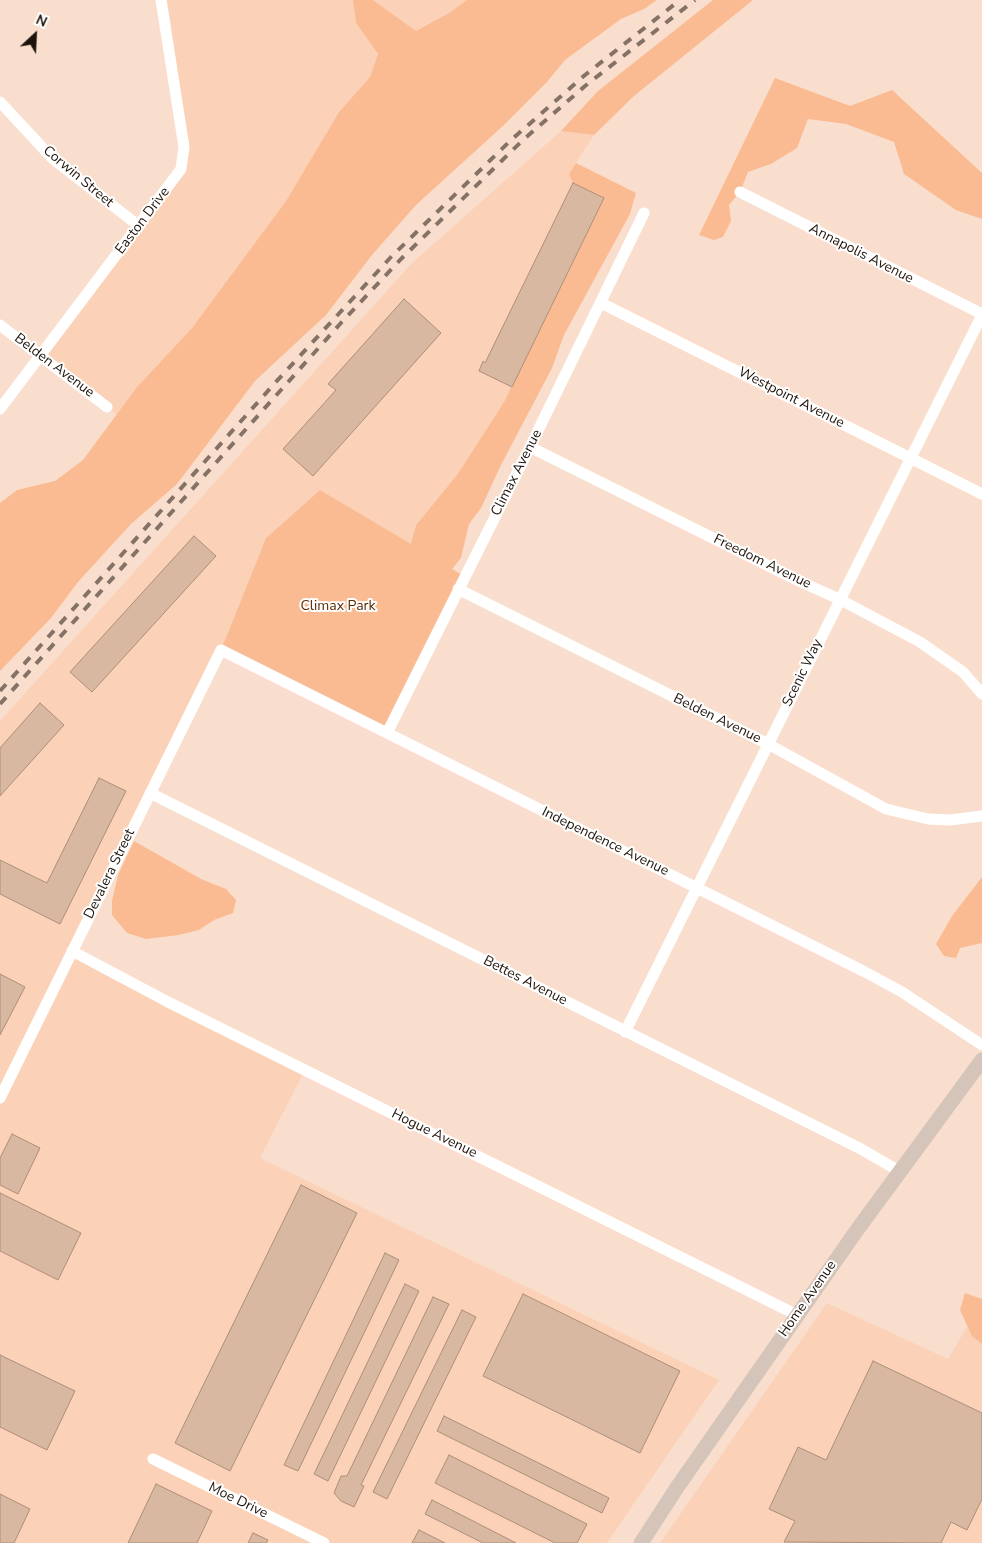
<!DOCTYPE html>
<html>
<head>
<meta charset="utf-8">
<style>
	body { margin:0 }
	#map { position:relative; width:982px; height:1543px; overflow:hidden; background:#fadecd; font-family:"Nunito Sans",sans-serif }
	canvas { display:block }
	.north { position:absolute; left:10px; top:10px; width:50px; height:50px; -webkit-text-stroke:4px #fff; paint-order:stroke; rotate:25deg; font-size:14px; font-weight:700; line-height:20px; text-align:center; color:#1e130b }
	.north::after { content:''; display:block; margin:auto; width:18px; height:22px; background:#1e130b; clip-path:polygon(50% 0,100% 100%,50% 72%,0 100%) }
</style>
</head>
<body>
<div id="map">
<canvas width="982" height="1543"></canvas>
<div class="north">N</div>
</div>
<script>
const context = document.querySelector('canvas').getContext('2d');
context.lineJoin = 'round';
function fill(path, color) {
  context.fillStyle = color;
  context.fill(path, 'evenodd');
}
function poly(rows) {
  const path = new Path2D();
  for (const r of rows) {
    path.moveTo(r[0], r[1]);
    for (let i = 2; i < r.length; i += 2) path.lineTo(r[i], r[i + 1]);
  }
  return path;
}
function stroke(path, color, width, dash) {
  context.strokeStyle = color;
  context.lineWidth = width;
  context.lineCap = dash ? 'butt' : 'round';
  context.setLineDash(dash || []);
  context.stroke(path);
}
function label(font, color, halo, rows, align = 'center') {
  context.font = font + ' "Nunito Sans",sans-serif';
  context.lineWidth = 4;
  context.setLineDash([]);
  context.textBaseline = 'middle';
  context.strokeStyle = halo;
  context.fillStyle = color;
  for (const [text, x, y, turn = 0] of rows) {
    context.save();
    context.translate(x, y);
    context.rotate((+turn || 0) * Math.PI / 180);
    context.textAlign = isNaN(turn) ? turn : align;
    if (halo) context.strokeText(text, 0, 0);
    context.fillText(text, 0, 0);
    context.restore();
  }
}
fill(poly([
	[167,0,353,0,356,23,378,54,370,77,339,112,286,201,192,328,137,387,117,415,41,356,181,169,165,27,171,26],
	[373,0,467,0,449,13,416,31],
	[561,131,594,135,569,174,604,198,504,402,457,475,416,525,411,545,320,490,266,538,221,650,72,951,305,1070,260,1158,719,1380,607,1543,0,1543,0,721,412,263],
	[827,1303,948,1359,972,1318,982,1323,982,1543,660,1543]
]), '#fbd2b7');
fill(poly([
	[353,0,373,0,416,31,449,13,467,0,657,0,644,9,621,19,565,60,547,82,504,125,416,205,372,255,326,315,255,381,177,484,131,524,78,582,51,618,0,671,0,503,17,490,55,481,83,460,137,387,192,328,286,201,339,112,370,77,378,54,356,23],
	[713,0,753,0,634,96,594,135,561,131,598,91],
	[775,78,850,106,892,90,982,173,982,219,956,210,904,174,894,142,846,124,808,119,797,148,771,164,748,172,740,192,729,205,731,221,723,237,714,240,699,235],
	[576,163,636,193,630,214,564,335,552,368,501,465,481,508,469,524,461,558,452,569,464,576,387,733,221,650,266,538,320,490,411,544,416,525,457,475,504,402,603,199,573,183,569,174],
	[134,841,201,879,226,889,236,900,233,913,214,920,199,930,179,935,146,939,127,933,112,915,112,901,118,875],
	[982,877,982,943,960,948,956,958,944,956,936,944,952,916],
	[965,1293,982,1299,982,1344,972,1336,960,1310]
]), '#fabb92');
const building = poly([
	[573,183,604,198,512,387,479,371,483,361,485,363,573,183],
	[404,299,441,333,313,476,283,449,336,390,328,384,404,299],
	[194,536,216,556,92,692,70,672,194,536],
	[40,703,64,725,0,796,0,748,40,703],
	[99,778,126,791,60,924,0,894,0,860,47,883,99,778],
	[0,974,25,987,0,1035,0,974],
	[12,1134,40,1148,18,1194,0,1185,0,1158,12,1134],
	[301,1185,357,1213,230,1471,175,1443,301,1185],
	[0,1193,81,1233,58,1280,0,1251,0,1193],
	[385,1253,399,1260,298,1471,284,1465,385,1253],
	[405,1284,419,1291,328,1481,314,1474,405,1284],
	[523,1294,680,1371,640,1453,483,1376,523,1294],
	[433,1297,449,1304,361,1485,364,1486,354,1507,341,1501,334,1493,341,1476,347,1476,433,1297],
	[462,1310,476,1317,387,1499,373,1492,462,1310],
	[0,1355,75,1391,47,1450,0,1427,0,1355],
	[873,1361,982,1413,982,1499,967,1530,951,1522,941,1543,784,1542,795,1521,769,1509,798,1447,826,1460,873,1361],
	[444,1416,609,1498,602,1513,437,1431,444,1416],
	[449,1455,587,1524,577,1543,555,1543,435,1483,449,1455],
	[156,1484,212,1511,197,1543,128,1543,156,1484],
	[0,1494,30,1509,14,1543,0,1543,0,1494],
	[432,1500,516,1543,483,1543,425,1514,432,1500],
	[419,1530,445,1543,412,1543,419,1530],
	[253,1533,268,1540,266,1543,248,1543,253,1533]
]);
fill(building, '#d9b8a2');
stroke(building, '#ae8e79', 1);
stroke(poly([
	[0,102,53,159,139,226],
	[740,192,982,314],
	[601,303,982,494],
	[0,325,107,407],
	[0,409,181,169,184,147,161,0],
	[530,447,799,581,839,599,920,642,963,672,982,694],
	[458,589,768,744,886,809,928,819,950,820,982,816],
	[387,733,530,447,644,213],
	[150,793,861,1149,899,1171],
	[72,951,168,1002,797,1315],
	[625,1032,982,315],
	[0,1098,221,650,865,972,902,992,982,1045],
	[153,1459,324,1543]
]), '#fff', 11);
stroke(poly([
	[641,1543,678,1486,857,1230,982,1060]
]), '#d4c4b9', 15);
stroke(poly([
	[0,691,275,383,391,257,510,141,585,75,680,0],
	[0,704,340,324,401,259,523,140,585,86,695,0]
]), '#857266', 4, [9, 9]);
label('14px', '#1e130b', '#fff', [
	["Corwin Street",78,177,40],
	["Easton Drive",143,221,-53],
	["Annapolis Avenue",861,254,27],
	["Belden Avenue",54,366,37],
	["Westpoint Avenue",791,398,27],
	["Climax Avenue",517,473,-63],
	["Freedom Avenue",762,562,26],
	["Scenic Way",803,673,-64],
	["Belden Avenue",717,719,26],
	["Independence Avenue",605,842,26],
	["Devalera Street",110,874,-64],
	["Bettes Avenue",525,981,27],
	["Hogue Avenue",434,1134,26],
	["Home Avenue",808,1299,-55],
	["Moe Drive",238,1501,26]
]);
label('14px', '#5a2c05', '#fff', [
	["Climax Park",338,607]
]);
</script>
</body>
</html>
